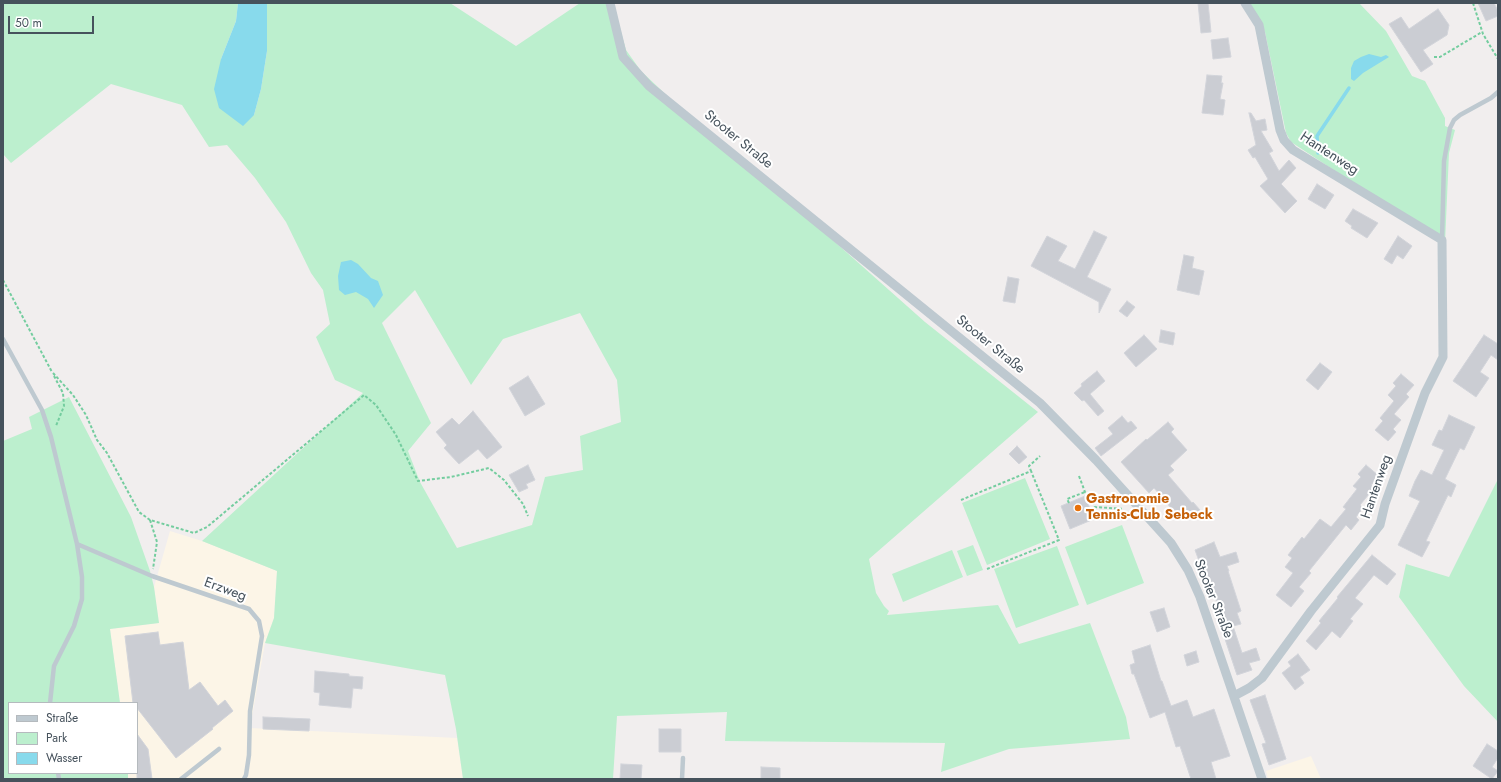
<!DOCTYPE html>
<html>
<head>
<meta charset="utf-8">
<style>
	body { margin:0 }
	#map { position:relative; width:1501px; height:782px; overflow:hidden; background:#f1eeee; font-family:Jost,sans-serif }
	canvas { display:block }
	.frame { position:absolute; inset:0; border:4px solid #46525c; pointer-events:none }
	.legend { position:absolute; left:8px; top:702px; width:130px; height:72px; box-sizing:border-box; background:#fff; border:1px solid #b5babe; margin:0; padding:5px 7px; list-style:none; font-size:12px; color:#46525c }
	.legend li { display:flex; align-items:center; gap:8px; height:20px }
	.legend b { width:20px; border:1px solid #b5babe }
	.scale { position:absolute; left:8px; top:16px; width:86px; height:18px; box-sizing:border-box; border:2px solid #46525c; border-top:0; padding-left:5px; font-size:12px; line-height:14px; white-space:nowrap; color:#46525c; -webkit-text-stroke:3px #fff; paint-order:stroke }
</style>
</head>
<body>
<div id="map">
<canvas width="1501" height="782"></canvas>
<div class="frame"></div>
<ul class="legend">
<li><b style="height:5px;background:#bec9d0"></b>Straße</li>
<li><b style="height:11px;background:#bcefce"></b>Park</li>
<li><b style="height:11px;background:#88daec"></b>Wasser</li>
</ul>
<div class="scale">50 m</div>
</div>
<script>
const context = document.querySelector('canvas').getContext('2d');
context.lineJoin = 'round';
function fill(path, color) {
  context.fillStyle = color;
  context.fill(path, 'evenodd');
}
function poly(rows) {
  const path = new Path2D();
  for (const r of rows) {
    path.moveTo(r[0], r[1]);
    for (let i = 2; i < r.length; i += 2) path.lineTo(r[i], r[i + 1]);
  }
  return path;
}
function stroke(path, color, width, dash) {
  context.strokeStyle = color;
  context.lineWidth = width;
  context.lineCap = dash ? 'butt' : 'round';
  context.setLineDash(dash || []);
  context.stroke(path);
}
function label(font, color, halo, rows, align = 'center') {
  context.font = font + ' Jost,sans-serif';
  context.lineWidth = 4;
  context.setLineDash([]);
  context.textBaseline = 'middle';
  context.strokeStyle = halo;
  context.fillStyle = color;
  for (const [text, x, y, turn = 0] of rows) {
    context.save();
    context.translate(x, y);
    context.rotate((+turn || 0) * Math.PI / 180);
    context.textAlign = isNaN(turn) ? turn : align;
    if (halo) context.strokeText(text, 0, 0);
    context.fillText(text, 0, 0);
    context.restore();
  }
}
fill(poly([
	[170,531,202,541,277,571,274,618,265,643,250,728,457,738,463,779,128,779,128,773,137,773,137,703,120,703,110,629,159,623,154,587],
	[1311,756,1321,779,1268,779,1266,771]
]), '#fcf5e7');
fill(poly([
	[3,3,238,3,236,21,221,59,254,115,261,89,267,51,267,3,450,3,516,46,580,3,613,3,626,50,641,71,678,106,719,139,925,322,1038,412,869,559,876,593,884,606,889,611,887,615,998,605,1019,644,1090,623,1126,717,1130,739,1009,749,941,772,945,743,725,741,727,712,617,716,613,779,463,779,456,729,445,675,265,643,274,618,277,571,202,541,363,393,335,380,316,337,330,324,323,290,311,273,286,222,255,178,227,145,209,147,182,105,111,84,11,163,3,154],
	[415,290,471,385,503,339,580,313,617,380,621,422,580,436,583,470,545,477,532,525,457,548,420,482,408,451,431,423,382,323],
	[1250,3,1359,3,1386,31,1412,76,1425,81,1445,118,1445,126,1455,130,1449,153,1445,243,1291,142,1286,133,1265,32],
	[69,397,131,517,150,571,154,587,159,623,110,629,120,703,9,703,9,773,128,773,128,779,3,779,3,441,32,429,29,417],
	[1025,478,1050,539,987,565,962,503],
	[1498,479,1498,722,1464,686,1399,597,1406,564,1449,577],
	[1122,525,1144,583,1087,605,1065,547],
	[973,545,983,570,967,576,957,551],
	[1057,546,1079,605,1016,628,994,569],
	[952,550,963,577,903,602,892,574]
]), '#bcefce');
fill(poly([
	[238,3,267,3,267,51,261,89,254,115,243,126,219,108,214,89,221,59,236,21],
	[1369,54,1381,57,1386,55,1389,57,1363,73,1354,81,1351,79,1351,68,1354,61,1361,57],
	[351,260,358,264,371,278,378,281,383,295,374,308,368,299,356,292,345,295,339,290,338,276,341,262]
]), '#88daec');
stroke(poly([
	[1318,153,1317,136,1349,88]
]), '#88daec', 3.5);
const building = poly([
	[1198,3,1208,3,1211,32,1201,33,1198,3],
	[1478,3,1494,3,1498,11,1498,16,1486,21,1478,3],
	[1438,9,1449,25,1447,35,1423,50,1433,64,1421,72,1389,24,1401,17,1409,29,1438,9],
	[1228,38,1231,57,1213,59,1211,40,1228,38],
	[1207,75,1222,76,1221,83,1223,83,1220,99,1225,100,1223,115,1202,113,1207,75],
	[1249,113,1251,113,1256,121,1265,119,1267,130,1261,131,1273,151,1269,153,1279,171,1289,160,1296,168,1281,184,1297,201,1285,213,1260,186,1268,179,1255,157,1253,158,1248,150,1256,145,1249,113],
	[1317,184,1334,195,1325,209,1308,199,1317,184],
	[1353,209,1378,223,1367,238,1351,228,1352,226,1345,221,1353,209],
	[1094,231,1107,237,1087,277,1111,289,1099,313,1099,302,1031,266,1047,236,1067,246,1058,261,1075,269,1094,231],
	[1398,236,1412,246,1403,259,1397,255,1392,264,1384,259,1398,236],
	[1184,255,1194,257,1192,268,1204,271,1199,295,1177,290,1184,255],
	[1008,277,1019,279,1015,303,1003,301,1008,277],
	[1127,301,1135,307,1127,317,1119,311,1127,301],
	[1161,330,1175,333,1173,345,1159,342,1161,330],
	[1144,335,1157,349,1136,367,1124,353,1144,335],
	[1484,335,1498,344,1498,360,1491,355,1480,372,1489,378,1476,397,1453,381,1484,335],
	[1320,363,1332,372,1318,390,1306,380,1320,363],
	[1097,371,1105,381,1090,394,1104,411,1098,416,1084,400,1082,401,1074,393,1082,386,1081,384,1097,371],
	[1401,374,1414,385,1406,394,1409,397,1394,414,1401,420,1393,429,1396,432,1388,441,1375,430,1383,421,1380,418,1394,401,1388,395,1396,386,1393,383,1401,374],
	[528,376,545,404,525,416,509,388,528,376],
	[473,411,502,447,487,459,478,449,459,464,444,448,447,445,436,432,452,418,459,425,473,411],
	[1449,415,1475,427,1464,450,1460,448,1445,479,1456,485,1451,497,1448,495,1426,541,1430,542,1422,557,1398,545,1420,501,1409,496,1415,481,1421,470,1432,475,1444,450,1432,445,1439,430,1442,431,1449,415],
	[1122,416,1128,423,1131,421,1137,428,1101,456,1095,448,1113,434,1108,428,1122,416],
	[1168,422,1174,429,1171,432,1187,450,1170,466,1174,470,1168,475,1192,503,1193,502,1200,510,1191,518,1184,510,1177,515,1154,488,1149,493,1121,462,1146,439,1147,440,1168,422],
	[1017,446,1027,457,1019,464,1009,454,1017,446],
	[528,465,535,480,526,484,528,488,519,492,509,475,528,465],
	[1366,465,1379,476,1371,485,1374,488,1360,505,1363,508,1356,517,1359,520,1351,530,1346,525,1309,571,1311,573,1299,587,1304,591,1291,607,1276,595,1293,573,1285,567,1292,558,1288,555,1302,537,1304,539,1320,519,1331,527,1346,509,1343,507,1357,489,1353,486,1361,477,1358,474,1366,465],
	[1085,496,1094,519,1070,529,1061,506,1085,496],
	[1214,542,1220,557,1236,552,1239,562,1227,566,1229,571,1228,571,1241,611,1237,613,1241,624,1233,626,1242,653,1256,648,1260,660,1249,663,1252,670,1237,675,1224,636,1227,635,1222,616,1204,568,1202,569,1195,550,1214,542],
	[1372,555,1396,574,1387,585,1374,575,1355,598,1363,604,1350,619,1353,621,1340,638,1332,631,1316,650,1306,641,1321,623,1319,621,1338,598,1337,597,1372,555],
	[1164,608,1170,627,1157,632,1150,612,1164,608],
	[158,632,160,645,183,642,189,690,200,682,218,706,225,700,233,711,212,728,213,729,176,758,137,708,137,703,133,703,125,636,158,632],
	[1150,645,1161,681,1162,681,1171,706,1187,700,1193,717,1214,709,1230,756,1211,762,1216,779,1191,779,1180,746,1176,747,1165,712,1150,718,1134,674,1132,674,1130,665,1135,663,1132,651,1150,645],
	[1196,651,1199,662,1187,666,1184,655,1196,651],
	[1298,654,1310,670,1300,677,1304,683,1295,690,1282,673,1291,666,1288,662,1298,654],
	[315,671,349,674,349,676,363,677,362,689,353,688,351,708,319,705,320,693,314,692,315,671],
	[1265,695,1286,759,1269,765,1262,744,1266,743,1250,700,1265,695],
	[263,717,310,719,309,731,263,729,263,717],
	[659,729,681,729,681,752,659,752,659,729],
	[137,734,148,749,152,779,137,779,137,734],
	[1487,744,1498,751,1498,758,1492,767,1498,771,1492,779,1473,766,1487,744],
	[621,764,642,765,641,779,620,779,621,764],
	[761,767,780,768,780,779,761,779,761,767]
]);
fill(building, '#cbcdd3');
stroke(building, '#d2d4da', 1);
stroke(poly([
	[1473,3,1483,34,1498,59],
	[1434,57,1440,57,1482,32],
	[3,280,52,372],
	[53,373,73,395,86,415,97,440,107,453,139,512,150,520,194,533,207,527,364,395,376,405,396,435,418,481,451,477,489,468,504,480,523,504,528,516],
	[54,376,63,393,64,406,56,426],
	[1079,476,1085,492,1090,495,1095,507,1124,509],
	[961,500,1031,471,1029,466,1040,456],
	[1069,503,1067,499,1085,492],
	[150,520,157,542,153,569],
	[987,569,1059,540,1031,471]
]), '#74cd9f', 2, [3, 2]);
stroke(poly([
	[1442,240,1444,161,1450,128,1454,120,1460,115,1491,98,1498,92],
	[3,339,42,410,51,437,77,544,82,577,82,599,74,626,54,666,50,703],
	[77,544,152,576,249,609,259,621,262,636,250,711,249,755,246,775,244,779],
	[58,773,59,779],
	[181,779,219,749],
	[682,779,683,758]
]), '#bec9d0', 4.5);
stroke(poly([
	[610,3,623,57,649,86,1040,403,1096,460,1171,543,1188,570,1200,597,1262,779],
	[1234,696,1249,688,1262,678,1311,611,1380,525,1385,504,1425,393,1443,357,1442,240,1293,150,1284,140,1280,130,1259,25,1245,3]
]), '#bec9d0', 9);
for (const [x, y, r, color] of [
	[1078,508,4,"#e8710a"]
]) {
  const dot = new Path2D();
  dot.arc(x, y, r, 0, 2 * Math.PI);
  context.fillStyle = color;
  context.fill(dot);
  stroke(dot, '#fff', 1.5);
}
label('14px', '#46525c', '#fff', [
	["Stooter Straße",738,140,39],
	["Hantenweg",1329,154,33],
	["Stooter Straße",990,345,39],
	["Hantenweg",1377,487,-71],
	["Erzweg",225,590,20],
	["Stooter Straße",1213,599,68]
]);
label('bold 14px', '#c56008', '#fff', [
	["Gastronomie",1086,500],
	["Tennis-Club Sebeck",1086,516]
], 'left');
</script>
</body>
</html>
